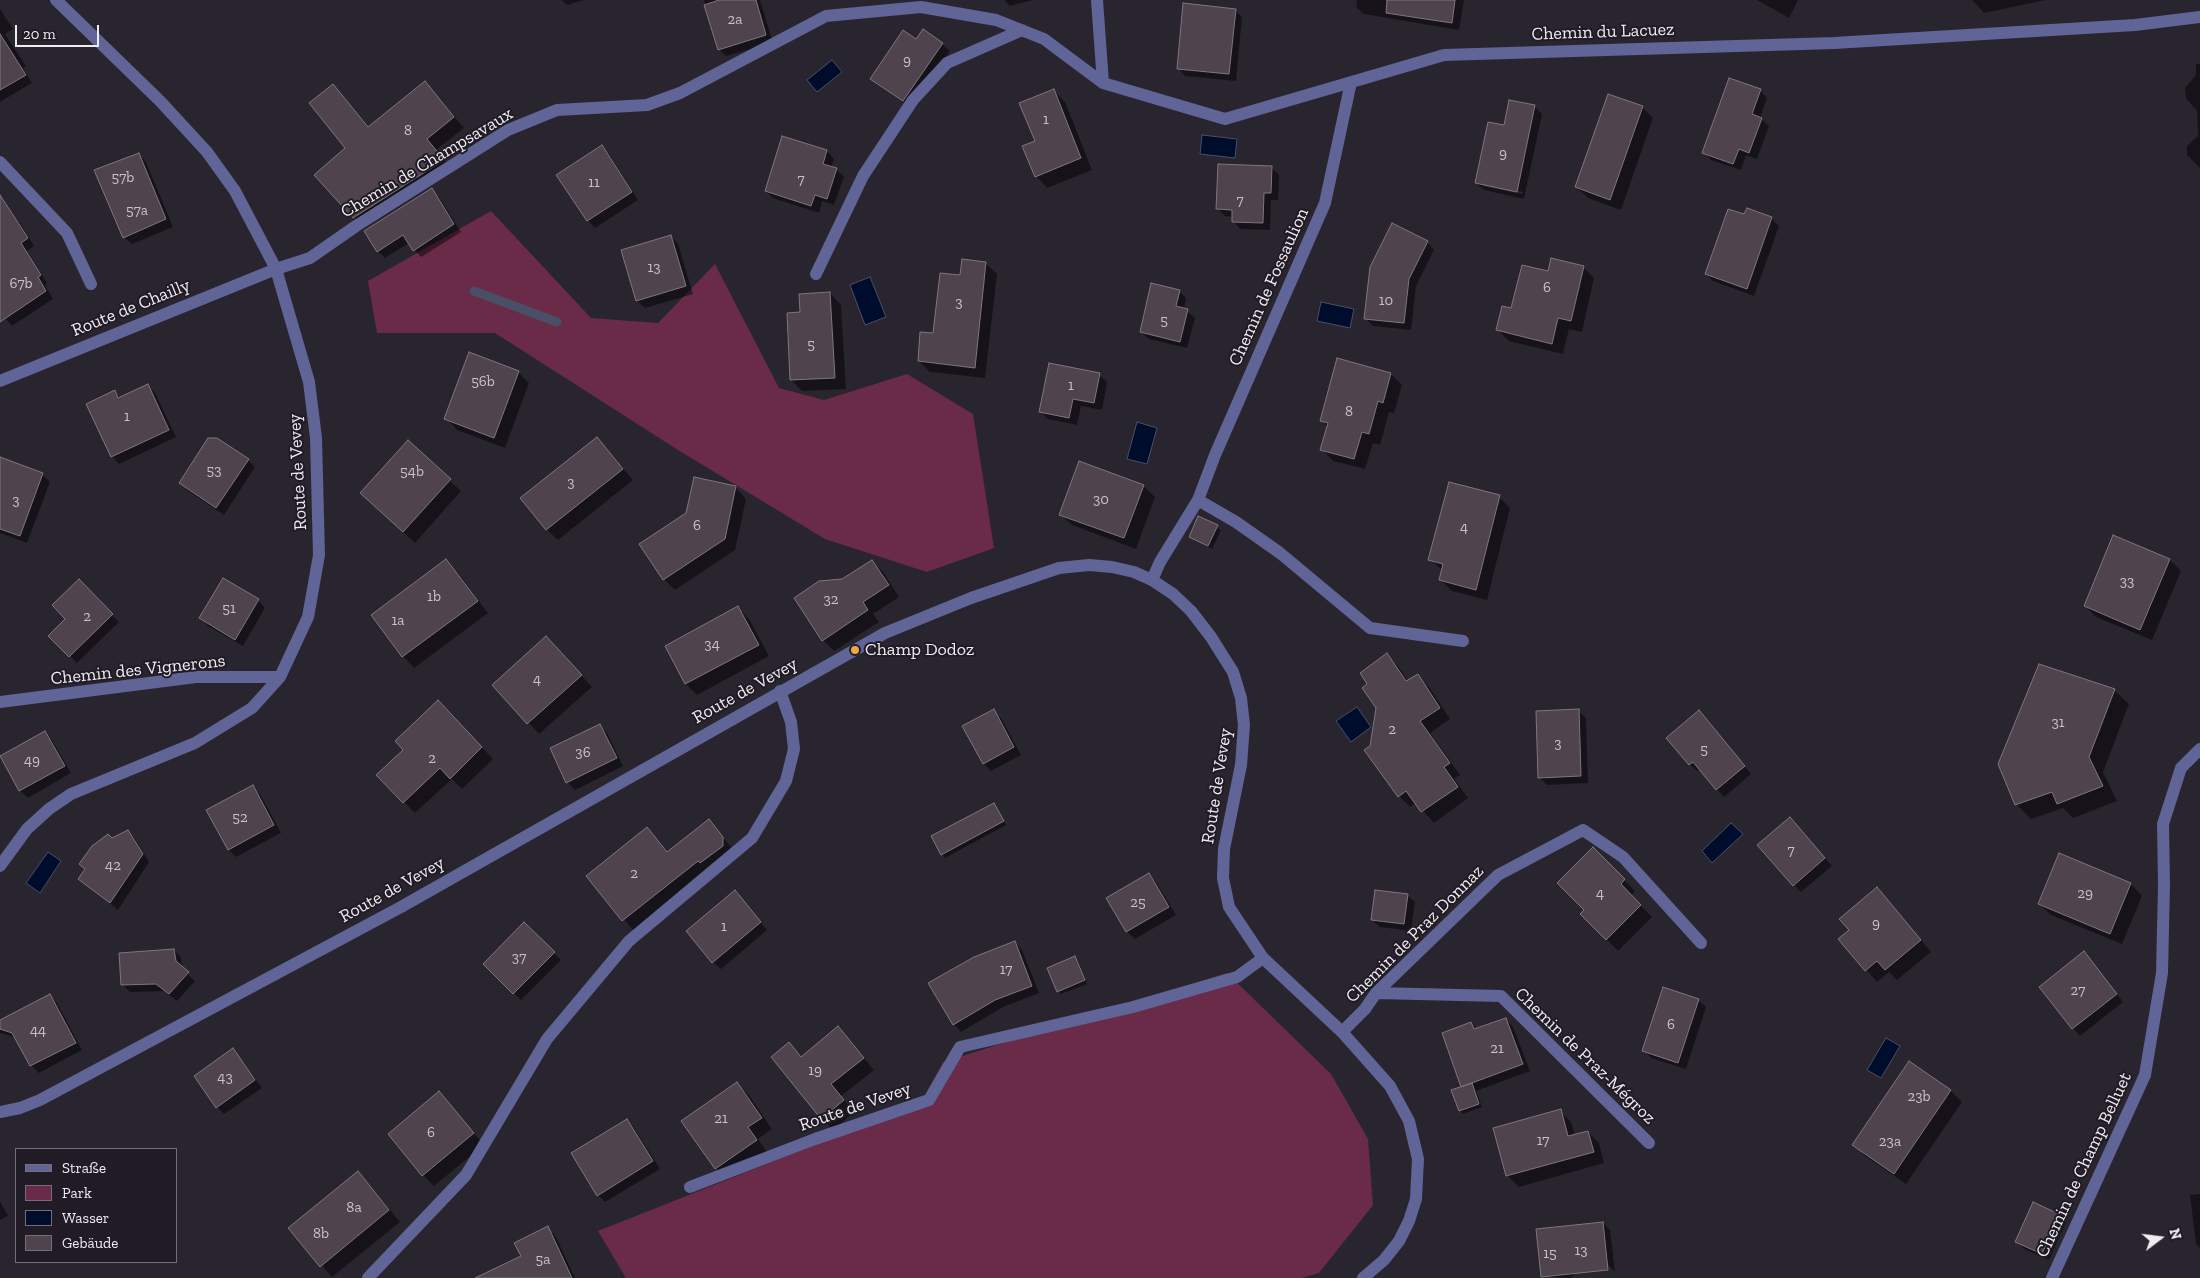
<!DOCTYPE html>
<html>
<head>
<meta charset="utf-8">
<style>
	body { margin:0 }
	#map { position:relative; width:2200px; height:1278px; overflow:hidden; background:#29252f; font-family:"Zilla Slab",serif }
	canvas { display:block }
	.legend { position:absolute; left:15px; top:1148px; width:162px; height:115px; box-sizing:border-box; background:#201b25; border:1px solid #736f77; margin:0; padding:6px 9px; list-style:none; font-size:15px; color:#efecf3 }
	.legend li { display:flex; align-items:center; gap:10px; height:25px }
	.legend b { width:25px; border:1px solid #736f77 }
	.north { position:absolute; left:2135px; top:1213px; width:50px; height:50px; -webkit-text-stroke:4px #201b25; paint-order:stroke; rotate:75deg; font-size:14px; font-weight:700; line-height:20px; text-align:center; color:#efecf3 }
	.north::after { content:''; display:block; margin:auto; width:18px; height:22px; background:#efecf3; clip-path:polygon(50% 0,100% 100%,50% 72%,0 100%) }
	.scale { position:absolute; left:15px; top:25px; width:84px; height:22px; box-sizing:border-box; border:2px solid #efecf3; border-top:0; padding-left:6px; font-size:15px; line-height:18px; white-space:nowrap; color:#efecf3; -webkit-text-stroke:4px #201b25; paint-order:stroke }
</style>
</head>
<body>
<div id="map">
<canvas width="2200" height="1278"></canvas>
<ul class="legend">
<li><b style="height:6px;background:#606497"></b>Straße</li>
<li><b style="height:14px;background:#6a2b48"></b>Park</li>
<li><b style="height:14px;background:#000c2b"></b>Wasser</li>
<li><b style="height:14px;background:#4f444e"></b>Gebäude</li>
</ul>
<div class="north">N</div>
<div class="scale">20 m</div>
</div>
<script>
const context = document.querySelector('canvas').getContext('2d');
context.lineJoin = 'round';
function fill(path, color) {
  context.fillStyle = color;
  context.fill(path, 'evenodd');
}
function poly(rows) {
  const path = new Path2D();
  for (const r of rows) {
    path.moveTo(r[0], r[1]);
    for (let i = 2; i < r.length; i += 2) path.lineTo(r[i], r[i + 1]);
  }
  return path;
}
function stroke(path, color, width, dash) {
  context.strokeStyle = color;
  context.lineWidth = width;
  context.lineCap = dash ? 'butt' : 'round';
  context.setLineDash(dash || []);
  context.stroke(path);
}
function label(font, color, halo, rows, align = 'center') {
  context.font = font + ' "Zilla Slab",serif';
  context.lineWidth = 4;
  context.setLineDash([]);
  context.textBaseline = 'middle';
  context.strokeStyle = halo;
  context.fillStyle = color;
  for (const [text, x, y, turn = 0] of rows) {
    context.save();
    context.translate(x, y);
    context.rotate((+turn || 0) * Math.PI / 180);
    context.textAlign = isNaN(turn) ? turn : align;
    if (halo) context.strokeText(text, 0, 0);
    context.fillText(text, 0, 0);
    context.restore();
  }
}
fill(poly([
	[491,211,591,318,658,323,715,264,779,388,824,400,907,374,973,414,994,548,927,572,825,539,678,450,495,333,377,333,368,281],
	[1227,973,1331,1074,1368,1139,1373,1205,1319,1273,1302,1278,626,1278,598,1231,921,1103,943,1062]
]), '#6a2b48');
const water = poly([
	[832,60,842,72,817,92,807,80,832,60],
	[1202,135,1237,139,1235,158,1200,154,1202,135],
	[870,277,886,317,865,325,850,285,870,277],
	[1321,302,1354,309,1350,328,1317,321,1321,302],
	[1137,422,1157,428,1147,464,1127,459,1137,422],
	[1357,707,1371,727,1351,742,1336,721,1357,707],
	[1731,823,1743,834,1712,863,1702,851,1731,823],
	[48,852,61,861,40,893,26,883,48,852],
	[1886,1038,1900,1046,1881,1078,1867,1070,1886,1038]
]);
fill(water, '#000c2b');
stroke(water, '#484f67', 1);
fill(poly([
	[562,0,584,0,567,5],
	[704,0,760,0,773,43,726,56,719,49],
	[1004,0,1033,0,1010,6],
	[1357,0,1464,0,1459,30,1364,14,1356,7],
	[1757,0,1798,0,1789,18],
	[1972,0,2046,0,1984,13],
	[0,9,13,29,5,34,26,66,23,68,32,83,0,102],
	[1235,10,1242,17,1236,81,1185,76,1178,68],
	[917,40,942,44,950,51,910,108,908,104,878,83,878,85,872,79],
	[2196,64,2200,64,2200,168,2187,155,2187,146,2198,136,2197,110,2186,99,2185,88,2196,75],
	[425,82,464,128,436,150,453,171,364,228,316,175,347,148,333,85,369,128],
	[1760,90,1767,98,1760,118,1769,126,1757,159,1746,155,1741,170,1711,160,1704,152],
	[1054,91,1065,102,1092,170,1047,188,1036,176,1036,142],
	[1534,106,1542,114,1524,199,1484,190,1476,183,1505,127],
	[1483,183,1523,192,1522,194,1483,186],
	[1642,107,1653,118,1621,210,1588,198,1576,187],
	[602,147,609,154,638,200,595,228,588,220],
	[827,151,834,159,831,168,836,169,844,177,834,205,822,201,819,213,773,198,766,191],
	[139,154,146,162,173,227,132,244,124,237],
	[1271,167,1279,175,1278,200,1271,200,1270,230,1240,229,1233,221,1233,217,1225,216,1218,209],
	[431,190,439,197,461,232,421,257,409,243,385,258,378,251],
	[11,215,19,222,34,246,27,251,47,283,45,285,53,299,12,326,0,312,0,222],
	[1745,216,1771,218,1779,226,1754,296,1713,281,1706,274],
	[671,236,678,244,693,294,645,308,637,301,623,251],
	[1427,242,1434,250,1416,286,1411,330,1373,326,1366,319],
	[985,263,997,274,985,378,930,372,919,361,934,334,961,276],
	[1583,267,1594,278,1582,332,1569,329,1563,354,1509,341,1498,330,1512,310,1549,272],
	[1179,291,1186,298,1184,309,1195,318,1187,348,1149,339,1141,332],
	[830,293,841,305,846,389,802,391,791,380,801,314],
	[518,372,529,383,505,448,457,430,446,418],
	[1391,374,1402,385,1394,413,1389,412,1380,445,1373,443,1365,469,1333,461,1322,449,1328,427,1321,420],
	[1099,375,1107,382,1102,410,1081,406,1077,425,1048,419,1041,412],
	[148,386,155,393,176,437,119,464,112,456,114,392,121,398],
	[597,438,633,480,558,540,546,529],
	[408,442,461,491,415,543,373,504],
	[248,460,255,467,224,515,188,491,180,483],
	[0,466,42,474,50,482,27,543,0,533],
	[1143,486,1155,497,1136,549,1072,525,1060,514],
	[735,487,746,499,735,550,675,590,664,579],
	[1499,497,1510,508,1487,600,1452,591,1441,580,1443,571,1430,559],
	[1199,518,1221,530,1212,549,1190,536],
	[2170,560,2181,571,2152,640,2096,617,2085,606],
	[446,561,457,572,488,613,414,668,403,656,373,615],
	[872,561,883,572,899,597,873,614,879,622,834,651,823,640,842,581],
	[79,581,119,622,77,663,50,636,67,619],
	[258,600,265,608,243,646,208,626,201,618],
	[738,608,749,619,769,656,697,695,686,684,666,646],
	[557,649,592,687,539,734,494,685],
	[1387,655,1398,666,1408,681,1418,676,1429,687,1450,719,1430,733,1460,775,1454,779,1468,798,1434,823,1416,803,1410,807,1399,796,1371,747,1377,707,1369,685],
	[2114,690,2129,704,2103,772,2117,801,2073,818,2063,808,2031,819,2016,804],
	[993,711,1001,718,1021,755,991,771,984,764,964,727],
	[1578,711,1586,718,1588,783,1547,785,1539,777],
	[449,713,493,759,462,789,452,779,415,813,404,802],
	[1706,719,1751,774,1724,797,1700,769,1697,771,1689,764],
	[600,725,607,733,623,766,575,790,567,782],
	[45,733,52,740,71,773,28,798,20,790,1,757],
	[253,787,260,794,281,833,236,857,229,850],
	[994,805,1006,825,945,858,933,837],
	[709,821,732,848,633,930,588,876,647,829,668,853],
	[1797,826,1832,866,1801,892,1794,885],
	[128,831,135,839,149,862,118,910,79,879,111,839],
	[1593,849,1635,891,1631,896,1652,917,1618,951,1582,914,1586,910],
	[2060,855,2131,884,2142,896,2122,944,2051,915,2039,904],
	[1149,874,1156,882,1176,915,1135,939,1127,932,1108,898],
	[1407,895,1415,902,1411,931,1380,927,1372,920],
	[742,899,767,930,721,969,713,962],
	[1888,900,1931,952,1897,980,1889,972,1877,982,1840,939],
	[524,924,561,960,521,1000,485,964],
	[1015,942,1022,950,1039,993,1003,1007,961,1032,954,1024],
	[174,950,181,957,182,969,195,981,177,1001,164,991,130,992,123,985],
	[1075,958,1078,961,1087,984,1061,994,1058,991],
	[2091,960,2123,1002,2080,1036,2073,1028],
	[50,996,57,1003,82,1050,39,1073,31,1065,17,1038,0,1033,0,1021],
	[1698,1000,1706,1007,1686,1069,1651,1058,1644,1050],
	[1506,1019,1513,1027,1530,1071,1476,1091,1482,1107,1463,1114,1460,1110,1471,1023,1477,1030],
	[838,1028,874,1070,841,1096,854,1112,833,1130,822,1118,789,1044,802,1057],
	[233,1050,262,1088,224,1114,217,1107],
	[1910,1063,1951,1091,1962,1102,1906,1184,1865,1156,1854,1145],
	[736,1083,748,1094,772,1129,758,1139,767,1152,727,1179,716,1168],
	[439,1093,484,1145,434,1186,423,1175],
	[1560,1111,1571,1122,1575,1136,1588,1132,1599,1143,1604,1163,1519,1187,1507,1175],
	[627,1120,634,1128,660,1169,605,1202,598,1195],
	[358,1172,400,1222,332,1277,289,1228],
	[2200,1194,2200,1248,2196,1244,2190,1195],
	[0,1201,8,1216,0,1220],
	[2058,1215,2066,1222,2049,1260,2024,1249,2017,1242],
	[1603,1223,1610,1230,1615,1272,1600,1256,1570,1278,1542,1276],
	[547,1228,555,1235,575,1278,478,1278,522,1256]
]), '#0007');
stroke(poly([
	[474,291,557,322]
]), '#484f67', 9);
const building = poly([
	[719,0,756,0,766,35,718,50,704,5,719,0],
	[1387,0,1455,0,1452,23,1386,13,1387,0],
	[1183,3,1236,9,1229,74,1177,69,1183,3],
	[923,29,943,43,903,101,870,79,903,30,916,39,923,29],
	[0,34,26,75,0,90,0,34],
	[1729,78,1761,89,1752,114,1762,118,1749,153,1739,149,1733,164,1702,153,1729,78],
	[425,81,454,117,427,139,444,160,353,218,314,175,345,148,309,103,333,84,368,127,425,81],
	[1054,89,1081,158,1035,177,1022,146,1035,141,1019,103,1054,89],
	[1608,94,1643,106,1610,200,1575,187,1608,94],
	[1509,100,1535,105,1517,192,1475,183,1488,122,1504,125,1509,100],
	[782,136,827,150,823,164,837,168,827,199,815,195,811,206,765,191,782,136],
	[602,145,632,192,587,221,556,175,602,145],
	[139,153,166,219,123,238,94,170,139,153],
	[1218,164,1272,166,1271,193,1264,193,1263,223,1232,222,1232,210,1216,209,1218,164],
	[432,188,454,224,413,251,403,235,377,252,364,231,432,188],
	[0,195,28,238,21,243,41,275,38,277,46,291,0,322,0,195],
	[1747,208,1772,217,1747,289,1705,274,1728,209,1744,214,1747,208],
	[1392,223,1428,241,1409,279,1404,323,1364,319,1370,267,1392,223],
	[671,235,686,286,636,301,621,250,671,235],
	[1551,258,1584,266,1571,321,1558,318,1552,344,1496,330,1502,306,1511,308,1522,265,1548,271,1551,258],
	[962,259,986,262,975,368,918,361,920,332,933,333,940,273,960,275,962,259],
	[1151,283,1180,290,1176,306,1188,309,1180,342,1140,332,1151,283],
	[830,292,835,378,790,380,787,313,800,312,799,294,830,292],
	[469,352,519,371,494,438,444,419,469,352],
	[1337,358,1391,373,1383,403,1378,401,1369,434,1362,432,1354,459,1320,450,1328,423,1320,421,1337,358],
	[1049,363,1100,373,1094,403,1073,399,1069,418,1039,412,1049,363],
	[148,384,169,430,111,457,86,404,115,390,118,398,148,384],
	[597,437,623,469,546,530,520,498,597,437],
	[208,438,217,438,249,459,216,508,179,483,208,438],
	[408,440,451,479,403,532,360,493,408,440],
	[0,457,43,473,20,536,0,529,0,457],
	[1079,461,1144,485,1124,538,1059,515,1079,461],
	[694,477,736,486,725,539,663,580,639,544,686,513,694,477],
	[1449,482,1500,495,1476,590,1439,580,1443,564,1428,560,1449,482],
	[1198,516,1218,525,1208,546,1189,537,1198,516],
	[2113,535,2170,559,2140,630,2084,606,2113,535],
	[446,559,478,601,402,657,371,615,446,559],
	[872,560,889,585,863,602,868,610,822,641,794,598,819,581,842,579,872,560],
	[223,578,259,599,235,640,199,618,223,578],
	[79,579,113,614,69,657,48,636,65,619,52,605,79,579],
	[738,606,759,645,685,684,665,646,738,606],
	[546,636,582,675,527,724,492,685,546,636],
	[1387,653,1406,681,1418,674,1440,708,1420,721,1450,763,1444,767,1458,787,1421,812,1406,791,1398,797,1364,750,1370,746,1376,708,1362,688,1367,684,1360,673,1387,653],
	[2039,664,2115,689,2089,757,2103,786,2057,804,2052,792,2015,805,1998,764,2039,664],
	[438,700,482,747,450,779,440,768,403,803,376,775,403,750,395,741,438,700],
	[994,709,1014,747,983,764,962,726,994,709],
	[1579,709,1581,776,1538,778,1536,711,1579,709],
	[1699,710,1745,766,1716,790,1693,762,1689,765,1666,738,1699,710],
	[600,724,617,758,566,783,550,748,600,724],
	[45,731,65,766,19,791,0,756,45,731],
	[253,785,274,825,228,850,206,810,253,785],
	[994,803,1004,821,941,855,931,836,994,803],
	[1790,817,1825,858,1793,886,1757,845,1790,817],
	[709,819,723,837,723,846,700,863,698,861,622,921,586,876,647,827,667,852,709,819],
	[128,830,143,854,110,903,78,879,85,869,79,864,92,846,108,834,112,838,128,830],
	[1593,847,1625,879,1621,884,1641,905,1606,940,1580,914,1584,910,1557,883,1593,847],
	[2059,853,2131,883,2110,934,2038,904,2059,853],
	[1149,873,1169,907,1126,932,1106,898,1149,873],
	[1877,887,1921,940,1885,970,1877,961,1865,971,1838,939,1849,930,1839,919,1877,887],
	[735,890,761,922,712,963,686,931,735,890],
	[1375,890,1408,894,1404,924,1371,920,1375,890],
	[524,922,555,952,513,994,483,964,524,922],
	[1015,941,1032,986,995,1000,953,1025,928,983,974,957,1015,941],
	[174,949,176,961,189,972,169,994,156,984,121,985,119,953,174,949],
	[2084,951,2117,994,2072,1029,2039,987,2084,951],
	[1075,956,1085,980,1057,992,1047,968,1075,956],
	[1663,987,1699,999,1678,1063,1642,1051,1663,987],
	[50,994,76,1043,30,1066,12,1033,0,1029,0,1020,50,994],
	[1506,1018,1523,1064,1461,1087,1442,1033,1471,1022,1474,1029,1506,1018],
	[838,1026,864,1058,831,1084,844,1100,821,1119,771,1057,789,1042,801,1057,838,1026],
	[233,1048,255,1080,216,1108,194,1076,233,1048],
	[1909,1061,1951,1090,1894,1174,1852,1145,1909,1061],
	[737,1082,762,1118,748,1127,757,1140,715,1169,681,1121,737,1082],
	[1472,1083,1479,1104,1459,1111,1451,1090,1472,1083],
	[439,1091,474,1133,422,1176,388,1134,439,1091],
	[1561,1109,1568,1136,1588,1131,1594,1152,1506,1176,1493,1128,1561,1109],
	[627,1119,653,1161,597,1196,571,1153,627,1119],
	[358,1171,389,1210,320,1267,288,1228,358,1171],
	[2033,1202,2059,1214,2042,1254,2015,1242,2033,1202],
	[1603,1222,1608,1270,1541,1277,1536,1229,1603,1222],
	[548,1226,572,1278,475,1278,521,1256,514,1243,548,1226]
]);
fill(building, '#4f444e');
stroke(building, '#80757f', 1);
stroke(poly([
	[1097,0,1103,83,1225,119,1444,55,1834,43,2135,25,2200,17],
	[0,162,67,233,91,284],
	[816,274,863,176,913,100,947,63,1022,30],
	[0,381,276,269,310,258,356,226,508,130,557,110,647,105,680,93,826,16,921,7,996,20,1044,39,1103,83],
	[1198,500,1236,522,1280,553,1370,628,1463,641],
	[1152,580,1160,562,1198,500,1215,455,1325,203,1351,82],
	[0,702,196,677,280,677],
	[0,866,27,829,49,809,71,794,195,743,252,708,280,677,308,617,319,555,316,438,309,382,276,269,235,191,207,152,160,101,56,0],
	[1376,993,1501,996,1649,1143],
	[1342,1032,1365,1009,1376,993,1498,875,1583,830,1623,857,1701,943],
	[0,1112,20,1108,40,1100,401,907,885,633,971,598,1059,568,1089,565,1112,567,1134,572,1152,580,1173,594,1191,611,1211,637,1233,672,1241,698,1244,725,1241,765,1224,849,1223,878,1229,907,1263,958,1342,1032,1390,1086,1409,1121,1418,1159,1416,1199,1409,1221,1399,1241,1384,1260,1363,1278],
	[690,1187,815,1139,929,1100,960,1047,1133,1007,1237,977,1263,958],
	[368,1278,466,1175,547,1039,629,941,752,838,786,781,794,749,791,722,780,691],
	[2052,1278,2145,1075,2162,973,2164,885,2163,824,2181,768,2200,749]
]), '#606497', 12);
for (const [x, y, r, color] of [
	[855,650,5,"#f2a541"]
]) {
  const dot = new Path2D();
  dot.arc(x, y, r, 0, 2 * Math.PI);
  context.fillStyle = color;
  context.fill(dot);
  stroke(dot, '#201b25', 2);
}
label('15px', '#c7c2ca', null, [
	["2a",735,20],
	["9",907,61],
	["1",1046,120],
	["8",408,131],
	["9",1503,154],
	["57b",123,178],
	["7",801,180],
	["11",594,183],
	["7",1240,201],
	["57a",137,211],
	["13",654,268],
	["67b",21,284],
	["6",1547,288],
	["10",1386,301],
	["3",959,303],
	["5",1164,321],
	["5",811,345],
	["56b",483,382],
	["1",1071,386],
	["8",1349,412],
	["1",127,417],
	["53",214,471],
	["54b",412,472],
	["3",571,483],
	["30",1101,500],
	["3",16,501],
	["6",697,526],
	["4",1464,528],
	["33",2127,582],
	["1b",434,597],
	["32",831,600],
	["51",229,609],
	["2",87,617],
	["1a",398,621],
	["34",712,645],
	["4",537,680],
	["31",2058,723],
	["2",1392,730],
	["3",1558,744],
	["5",1704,750],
	["36",583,753],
	["2",432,759],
	["49",32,761],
	["52",240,818],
	["7",1791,851],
	["42",113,866],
	["2",634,874],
	["4",1600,894],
	["29",2085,894],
	["25",1138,903],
	["9",1876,924],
	["1",724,927],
	["37",519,958],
	["17",1006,970],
	["27",2078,991],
	["6",1671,1025],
	["44",38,1031],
	["21",1497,1049],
	["19",815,1071],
	["43",225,1078],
	["23b",1919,1097],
	["21",721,1119],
	["6",431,1133],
	["17",1543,1141],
	["23a",1890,1142],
	["8a",354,1208],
	["8b",321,1234],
	["13",1581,1251],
	["15",1550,1254],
	["5a",543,1260]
]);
label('18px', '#efecf3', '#201b25', [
	["Chemin du Lacuez",1603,32,-2],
	["Chemin de Champsavaux",427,163,-31],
	["Chemin de Fossaulion",1269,287,-66],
	["Route de Chailly",131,308,-22],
	["Route de Vevey",298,472,-93],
	["Chemin des Vignerons",138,670,-6],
	["Route de Vevey",745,691,-29],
	["Route de Vevey",1217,786,-81],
	["Route de Vevey",392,890,-29],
	["Chemin de Praz Donnaz",1415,934,-45],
	["Chemin de Praz-Mégroz",1585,1056,44],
	["Route de Vevey",855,1107,-19],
	["Chemin de Champ Belluet",2084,1165,-65]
]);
label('18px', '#efecf3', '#201b25', [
	["Champ Dodoz",865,650]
], 'left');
</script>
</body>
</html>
